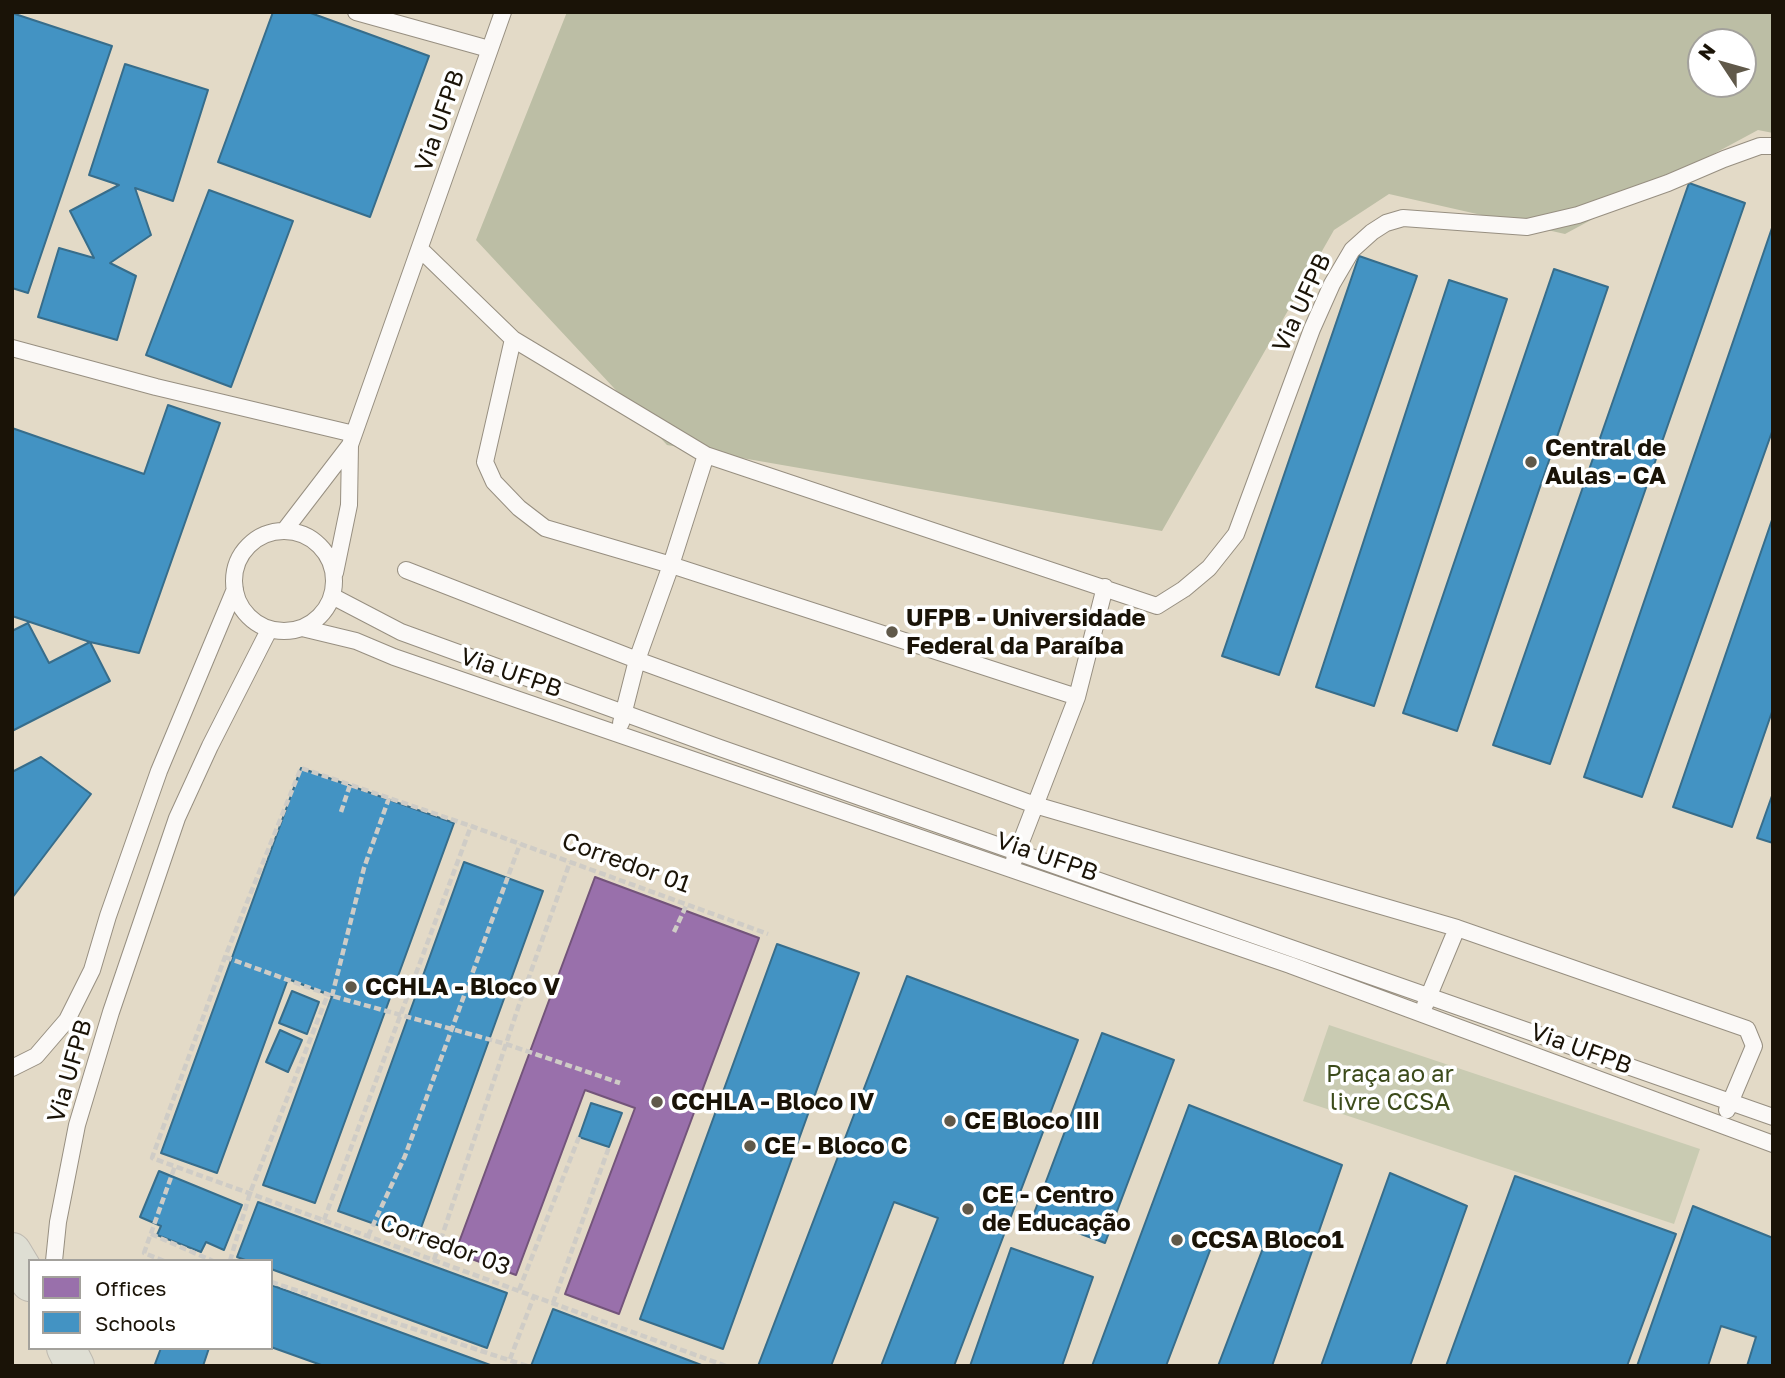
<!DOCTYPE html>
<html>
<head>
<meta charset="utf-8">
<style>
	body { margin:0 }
	#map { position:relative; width:1785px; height:1378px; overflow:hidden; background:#e3dac7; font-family:"Golos Text",sans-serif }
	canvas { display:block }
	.frame { position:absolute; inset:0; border:14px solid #1a1307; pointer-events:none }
	.legend { position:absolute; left:28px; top:1259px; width:245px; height:91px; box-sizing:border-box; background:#fff; border:2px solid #a3a19c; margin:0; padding:9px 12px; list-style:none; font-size:21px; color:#1a1307 }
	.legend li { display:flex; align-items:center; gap:14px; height:35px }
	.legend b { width:35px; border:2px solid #a3a19c }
	.north { position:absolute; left:1687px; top:28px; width:70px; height:70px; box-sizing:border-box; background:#fff; border:2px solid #a3a19c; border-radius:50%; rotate:306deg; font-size:19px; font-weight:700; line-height:28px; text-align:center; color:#1a1307 }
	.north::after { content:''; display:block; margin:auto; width:24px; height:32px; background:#60594a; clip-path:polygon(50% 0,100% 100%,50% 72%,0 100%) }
</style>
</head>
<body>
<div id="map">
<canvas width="1785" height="1378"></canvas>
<div class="frame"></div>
<ul class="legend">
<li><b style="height:19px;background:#9970ab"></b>Offices</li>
<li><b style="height:19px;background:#4393c3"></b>Schools</li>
</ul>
<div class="north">N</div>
</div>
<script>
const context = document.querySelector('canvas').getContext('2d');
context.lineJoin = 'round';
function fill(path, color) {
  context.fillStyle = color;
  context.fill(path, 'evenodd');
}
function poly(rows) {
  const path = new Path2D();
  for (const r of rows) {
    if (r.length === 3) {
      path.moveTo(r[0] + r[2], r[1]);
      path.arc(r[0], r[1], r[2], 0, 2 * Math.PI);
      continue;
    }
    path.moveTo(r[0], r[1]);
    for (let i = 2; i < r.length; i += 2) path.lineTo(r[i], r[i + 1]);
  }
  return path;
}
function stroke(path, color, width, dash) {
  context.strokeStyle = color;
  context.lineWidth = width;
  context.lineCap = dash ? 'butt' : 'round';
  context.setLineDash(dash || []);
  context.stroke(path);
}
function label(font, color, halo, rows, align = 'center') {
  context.font = font + ' "Golos Text",sans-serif';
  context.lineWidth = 7;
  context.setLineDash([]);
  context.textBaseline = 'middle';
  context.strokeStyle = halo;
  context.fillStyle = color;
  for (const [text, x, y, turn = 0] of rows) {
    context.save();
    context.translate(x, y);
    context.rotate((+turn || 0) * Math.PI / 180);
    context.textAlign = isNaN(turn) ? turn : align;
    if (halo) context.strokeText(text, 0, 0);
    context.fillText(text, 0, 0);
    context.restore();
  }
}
fill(poly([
	[1329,1025,1700,1149,1674,1224,1303,1101]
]), '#c9cbb2');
fill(poly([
	[567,12,1773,12,1773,133,1758,130,1565,234,1389,194,1334,230,1162,531,667,445,476,240],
	[1701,42,1743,42,1743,84,1701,84]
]), '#bcbea5');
const offices = poly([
	[595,877,759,938,619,1314,565,1294,635,1108,585,1090,516,1275,455,1253,595,877]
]);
fill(offices, '#9970ab');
stroke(offices, '#73547a', 2);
const schools = poly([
	[273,12,308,12,429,56,370,217,218,162,273,12],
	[12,13,112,46,28,293,12,288,12,13],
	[125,64,208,90,173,201,135,188,151,235,110,263,136,276,117,340,38,317,59,248,94,258,70,211,119,185,89,175,125,64],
	[1689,183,1745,203,1550,764,1493,745,1689,183],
	[209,190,293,221,231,387,146,355,209,190],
	[1773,225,1773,429,1642,797,1584,777,1773,225],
	[1359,256,1417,276,1279,675,1222,656,1359,256],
	[1554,269,1608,287,1457,731,1403,713,1554,269],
	[1449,280,1507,299,1374,706,1316,687,1449,280],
	[168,405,220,423,139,653,90,642,12,616,12,428,144,474,168,405],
	[1773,517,1773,709,1732,827,1673,807,1773,517],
	[28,623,49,663,90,642,110,681,12,731,12,631,28,623],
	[41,757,91,794,12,898,12,772,41,757],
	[301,768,454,823,315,1203,263,1185,332,996,288,979,217,1173,161,1153,301,768],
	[1773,793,1773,843,1757,838,1773,793],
	[464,862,543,891,417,1239,338,1211,464,862],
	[777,944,859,973,723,1349,640,1319,777,944],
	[907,976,1078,1040,954,1366,881,1366,938,1218,894,1202,831,1366,758,1366,907,976],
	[292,991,319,1002,307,1034,279,1023,292,991],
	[280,1030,302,1040,288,1072,266,1062,280,1030],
	[1102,1033,1174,1060,1105,1243,1033,1216,1102,1033],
	[591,1103,622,1113,609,1147,579,1137,591,1103],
	[1189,1105,1342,1165,1272,1366,1218,1366,1263,1248,1217,1232,1166,1366,1092,1366,1189,1105],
	[159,1171,242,1205,224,1250,206,1242,201,1252,157,1235,161,1226,140,1217,159,1171],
	[1390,1173,1467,1206,1410,1366,1321,1366,1390,1173],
	[1515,1176,1676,1234,1627,1366,1446,1366,1515,1176],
	[258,1202,507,1293,487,1348,271,1269,271,1261,248,1261,237,1257,258,1202],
	[1693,1206,1773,1238,1773,1366,1747,1366,1756,1337,1721,1326,1708,1366,1637,1366,1693,1206],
	[1011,1248,1093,1277,1062,1366,970,1366,1011,1248],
	[271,1285,493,1366,324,1366,271,1347,271,1285],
	[553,1309,704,1366,531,1366,553,1309],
	[161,1348,209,1348,203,1366,159,1366,155,1364,161,1348]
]);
fill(schools, '#4393c3');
stroke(schools, '#376d8b', 2);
const service = poly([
	[356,12,489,49],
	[420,249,513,339,706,455,1157,606,1184,589,1209,568,1236,534,1312,329,1332,284,1352,250,1372,232,1386,223,1403,218,1527,227,1578,215,1668,183,1724,159,1760,146,1773,146],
	[513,339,485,462,494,482,519,508,545,528,671,565,1077,697],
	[12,348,156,387,354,434],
	[350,445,503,12],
	[284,531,350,445,349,505,335,573],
	[284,581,50],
	[406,570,637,660,1035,805,1457,928,1747,1029,1754,1046,1727,1110],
	[332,596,401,632,720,748,1773,1117],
	[302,628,356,641,394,657,1290,965,1773,1144],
	[621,723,637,660,671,565,706,455],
	[1014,860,1077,697,1105,587],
	[1425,1005,1457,928],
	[12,1068,36,1056,67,1020,92,970,108,916,159,771,235,589],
	[54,1261,58,1222,77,1125,111,1012,177,818,210,746,269,630]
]);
const primary = poly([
	[12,1252,30,1282],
	[66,1348,75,1366]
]);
stroke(service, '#978f81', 18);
stroke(primary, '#beb9b0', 40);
stroke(poly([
	[341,812,350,785],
	[674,932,687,904],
	[225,957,332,996,506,1044,620,1083],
	[332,996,364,868,389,798],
	[324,1220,471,826],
	[151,1234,213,1261],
	[368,1236,405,1156,520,844],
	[434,1260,519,1005,570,862],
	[164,1261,144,1253,175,1166],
	[230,1261,250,1193,328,994],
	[271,1282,527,1366],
	[519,1290,579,1137],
	[553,1303,609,1147],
	[510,1359,534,1296],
	[726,1366,152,1158,225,957,301,768,471,826,768,934]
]), '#cfccc6', 4.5, [7, 3.5]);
stroke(service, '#fbf9f7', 16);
stroke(primary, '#deded3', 38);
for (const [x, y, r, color] of [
	[1531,462,7,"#60594a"],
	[892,632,7,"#60594a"],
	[351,987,7,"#60594a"],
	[657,1102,7,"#60594a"],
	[950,1121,7,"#60594a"],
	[750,1146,7,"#60594a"],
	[968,1209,7,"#60594a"],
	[1177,1240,7,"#60594a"]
]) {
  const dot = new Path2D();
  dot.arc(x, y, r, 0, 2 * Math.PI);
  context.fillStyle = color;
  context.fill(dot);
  stroke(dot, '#fff', 2.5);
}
label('24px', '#1a1307', '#fff', [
	["Via UFPB",440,121,-71],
	["Via UFPB",1302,303,-65],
	["Via UFPB",511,673,19],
	["Via UFPB",1047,857,19],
	["Corredor 01",626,863,20],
	["Via UFPB",1581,1049,20],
	["Via UFPB",70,1071,-74],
	["Corredor 03",445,1245,20]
]);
label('bold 24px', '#1a1307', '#fff', [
	["Central de",1545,448],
	["Aulas - CA",1545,476],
	["UFPB - Universidade",906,618],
	["Federal da Paraíba",906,646],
	["CCHLA - Bloco V",365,987],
	["CCHLA - Bloco IV",671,1102],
	["CE Bloco III",964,1121],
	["CE - Bloco C",764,1146],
	["CE - Centro",982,1195],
	["de Educação",982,1223],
	["CCSA Bloco1",1191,1240]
], 'left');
label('24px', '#3c4b1b', '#fff', [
	["Praça ao ar",1390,1074],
	["livre CCSA",1390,1102]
]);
</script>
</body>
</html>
